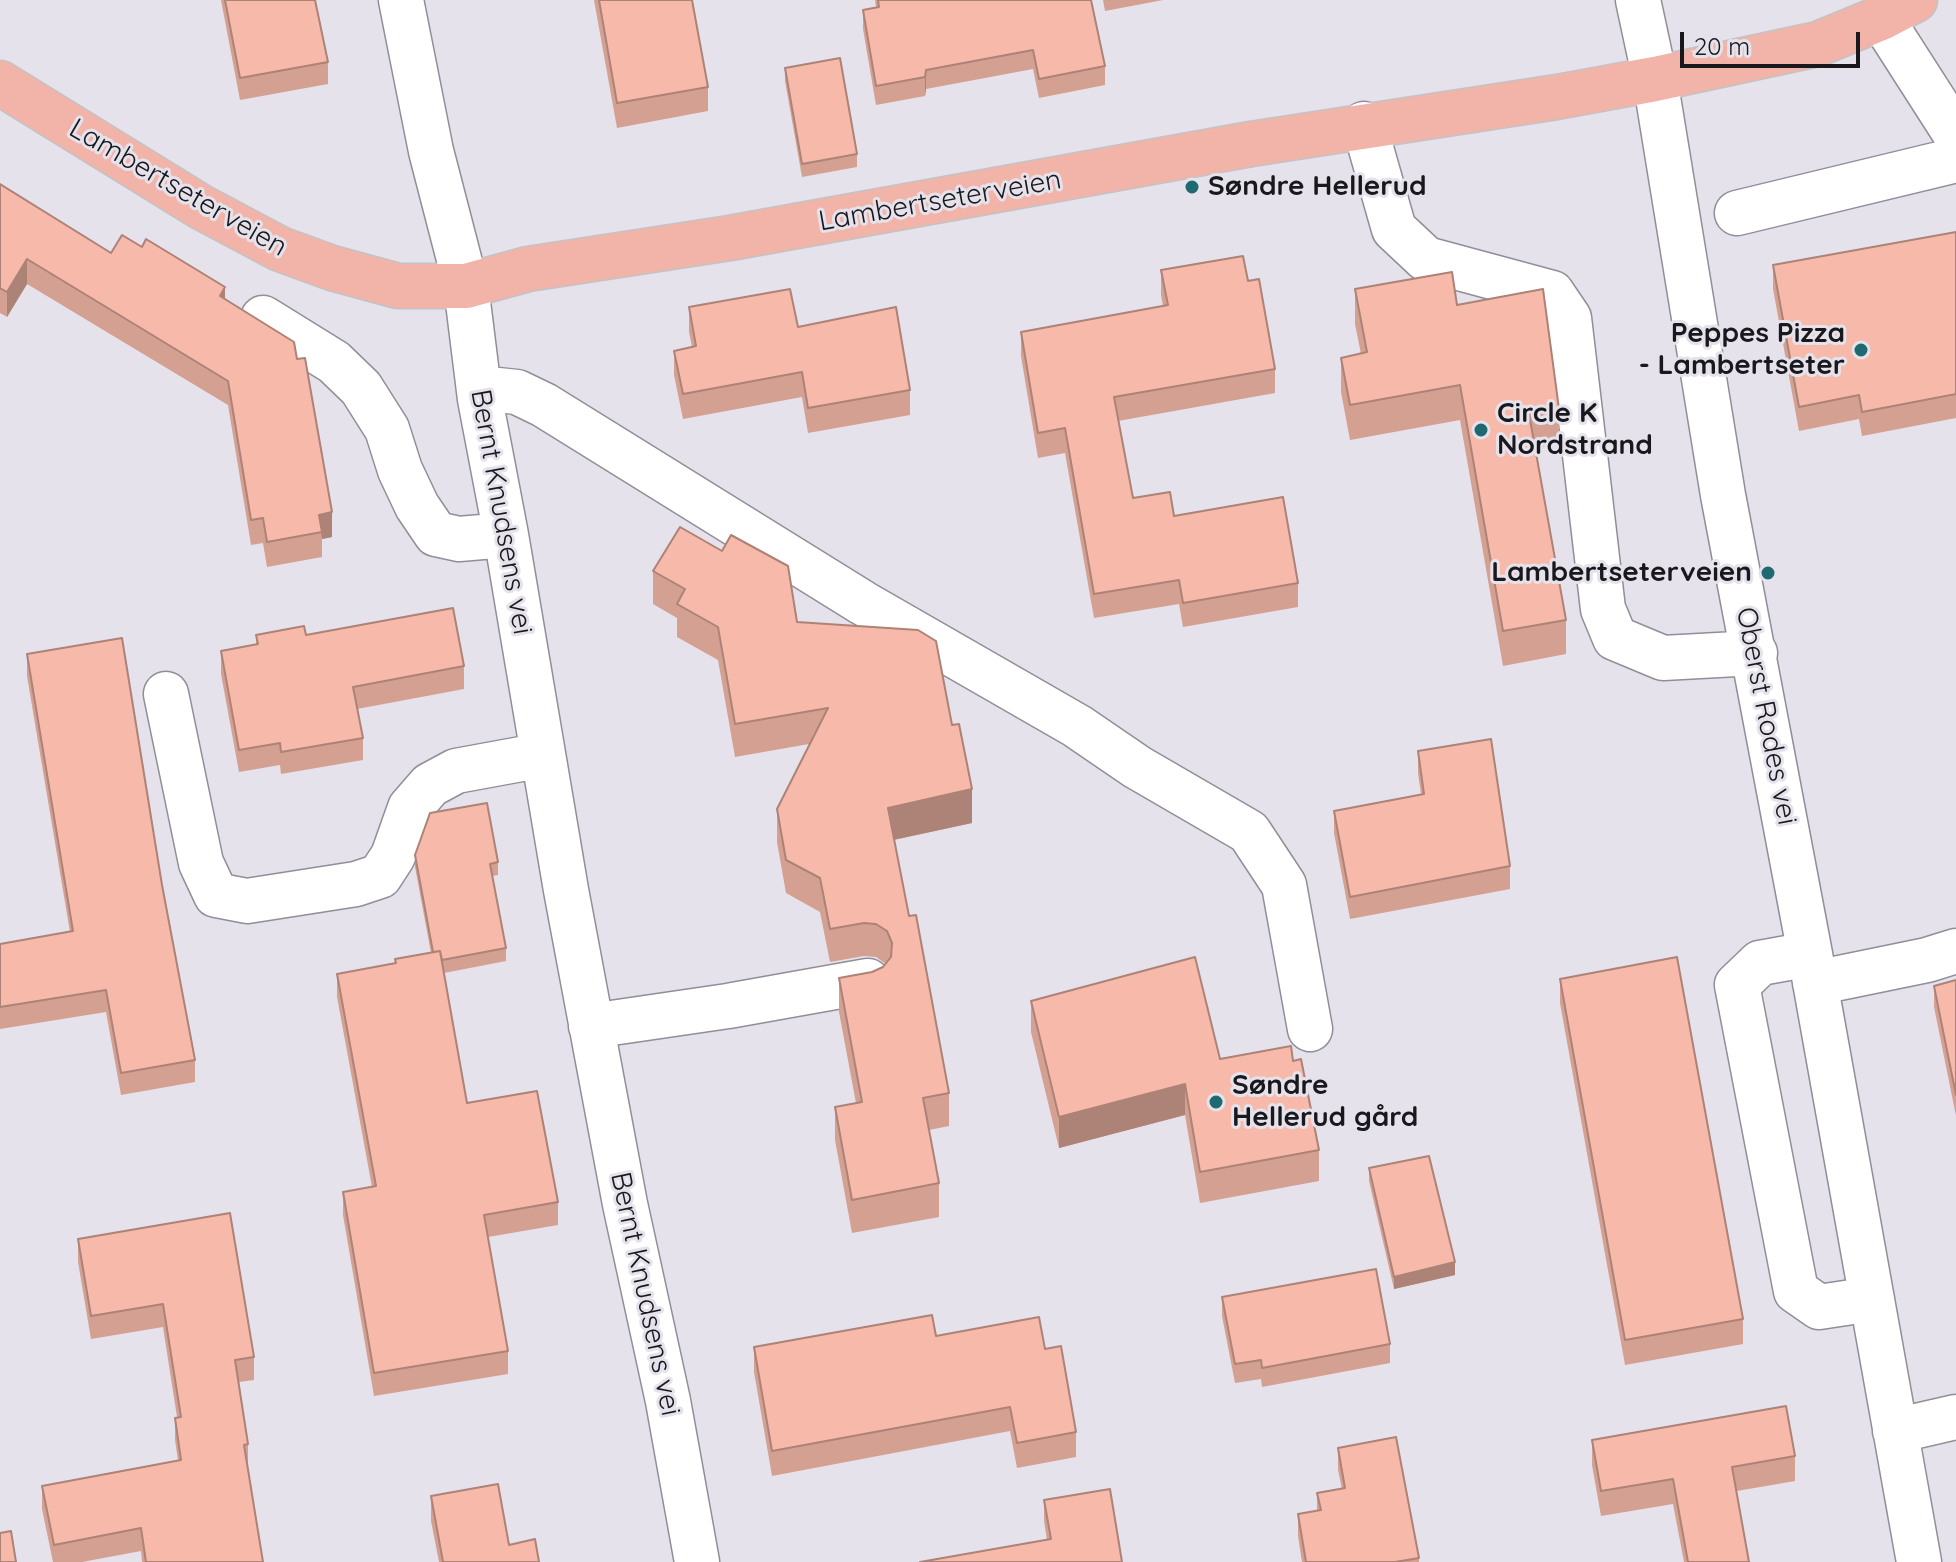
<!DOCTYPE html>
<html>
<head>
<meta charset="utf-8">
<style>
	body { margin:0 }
	#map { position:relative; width:1956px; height:1562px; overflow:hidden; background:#e5e2ec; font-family:Quicksand,sans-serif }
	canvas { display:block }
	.scale { position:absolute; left:1680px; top:32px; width:180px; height:36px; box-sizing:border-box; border:4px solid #19181c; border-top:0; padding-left:10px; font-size:24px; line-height:28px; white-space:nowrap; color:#19181c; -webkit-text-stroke:6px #e5e2ec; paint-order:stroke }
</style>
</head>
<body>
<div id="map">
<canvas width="1956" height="1562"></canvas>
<div class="scale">20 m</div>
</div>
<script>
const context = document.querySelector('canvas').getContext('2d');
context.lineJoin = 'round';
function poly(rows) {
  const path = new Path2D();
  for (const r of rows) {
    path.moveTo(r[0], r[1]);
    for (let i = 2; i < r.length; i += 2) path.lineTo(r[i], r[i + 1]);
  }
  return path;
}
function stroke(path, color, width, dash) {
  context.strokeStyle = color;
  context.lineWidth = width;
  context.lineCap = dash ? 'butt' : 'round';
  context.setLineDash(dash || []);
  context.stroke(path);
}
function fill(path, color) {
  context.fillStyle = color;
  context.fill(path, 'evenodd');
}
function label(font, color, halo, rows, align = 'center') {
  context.font = font + ' Quicksand,sans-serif';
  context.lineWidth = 6;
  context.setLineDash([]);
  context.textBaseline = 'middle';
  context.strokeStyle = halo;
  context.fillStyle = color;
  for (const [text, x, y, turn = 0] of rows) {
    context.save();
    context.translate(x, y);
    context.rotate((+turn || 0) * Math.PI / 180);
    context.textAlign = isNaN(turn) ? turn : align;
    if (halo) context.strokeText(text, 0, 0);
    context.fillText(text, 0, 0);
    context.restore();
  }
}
const minor = poly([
	[401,0,431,151,466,286,480,399,506,535,566,890,625,1204,668,1401,697,1562],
	[1638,0,1655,79,1723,495,1810,954,1919,1562],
	[1881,18,1956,135],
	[1364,124,1394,229,1426,259,1552,293,1569,318,1603,609,1615,638,1663,658,1755,653],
	[1737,213,1956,160],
	[263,318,334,362,361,388,387,429,400,470,417,506,436,534,459,539,506,535],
	[479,388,517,392,544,405,863,603,1077,726,1137,767,1249,832,1284,885,1310,1029],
	[166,694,201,863,216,895,247,901,356,884,380,876,393,856,410,808,430,785,456,771,543,755],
	[1810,954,1760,963,1737,985,1796,1291,1819,1307,1872,1299],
	[1815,983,1927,960,1956,951],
	[591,1026,728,1006,868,981],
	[1895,1431,1956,1417]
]);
const major = poly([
	[0,83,201,207,280,249,332,268,398,286,466,286,528,269,730,238,1251,144,1557,97,1655,79,1818,44,1881,18,1915,0]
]);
stroke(minor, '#918e98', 47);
stroke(major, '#c3c3c4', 47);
stroke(minor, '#fff', 44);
stroke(major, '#f2b3a9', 44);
fill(poly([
	[221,0,315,0,328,62,328,84,240,100],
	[594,0,692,0,708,87,708,111,617,128],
	[875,0,1091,0,1105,66,1105,85,1039,98,1033,69,926,89,925,96,876,105,863,29,863,10,876,7],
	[1103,0,1163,0,1105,11],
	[785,68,857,154,857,167,802,177,785,81],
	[0,184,111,253,225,300,332,537,322,539,322,557,267,567,263,543,251,545,228,405,27,284,7,317,0,313],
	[1956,232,1956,418,1862,436,1859,419,1799,431,1773,289,1773,265],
	[1161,270,1248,281,1275,369,1275,393,1118,421,1133,498,1174,516,1298,583,1298,607,1183,627,1179,604,1094,618,1065,453,1038,458,1021,356,1021,332,1163,306,1161,295],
	[1355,289,1457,305,1559,409,1559,444,1535,448,1566,620,1566,654,1503,666,1460,420,1350,440,1341,392,1341,358,1361,354,1355,324],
	[689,307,798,327,910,390,910,415,808,433,802,397,683,419,674,375,674,351,692,347,689,332],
	[653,571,797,622,952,725,972,823,894,840,909,916,949,1093,949,1126,929,1130,939,1183,939,1217,852,1233,835,1140,835,1107,856,1103,839,1012,839,978,872,972,883,967,886,964,876,957,864,956,830,962,820,912,786,893,777,842,777,809,809,744,735,757,718,660,677,637,677,618,653,604],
	[256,635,306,635,464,666,464,689,357,709,363,738,363,760,281,774,280,765,239,772,221,674,221,651,256,645],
	[27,654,162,885,195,1060,195,1082,121,1095,106,1012,0,1029,0,944,70,932,27,676],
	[1418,751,1510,866,1510,889,1350,919,1334,833,1334,811,1421,794,1418,773],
	[415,855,498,862,498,875,492,876,506,948,506,961,444,973,467,1103,558,1202,558,1225,488,1237,508,1351,508,1374,374,1396,343,1215,343,1192,372,1187,337,997,337,974,395,963,431,953,415,867],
	[1560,979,1743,1319,1743,1344,1625,1365,1560,1003],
	[1956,980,1956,1116,1934,1007,1934,986],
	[1031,1001,1220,1059,1293,1061,1319,1150,1319,1181,1200,1203,1185,1115,1059,1148,1031,1032],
	[1369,1168,1455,1275,1394,1289,1369,1181],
	[78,1239,254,1357,254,1380,239,1382,248,1444,248,1467,263,1562,142,1562,141,1551,82,1562,53,1562,42,1509,42,1486,178,1460,175,1440,175,1418,177,1417,163,1327,91,1339,78,1262],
	[1222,1297,1390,1344,1390,1363,1262,1387,1261,1379,1235,1383,1222,1316],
	[936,1336,1045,1349,1076,1432,1076,1457,1017,1468,1010,1431,772,1476,754,1372,754,1347],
	[1592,1440,1795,1456,1795,1481,1737,1491,1749,1562,1684,1562,1673,1504,1601,1516,1592,1465],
	[1338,1448,1419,1558,1419,1562,1302,1562,1298,1536,1298,1514,1317,1511,1317,1493,1342,1489,1338,1470],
	[431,1496,509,1545,539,1562,439,1562,431,1521],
	[1044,1500,1122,1562,1047,1540,1044,1521]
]), '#d4a092');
fill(poly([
	[926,70,926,89,925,96,925,77],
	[27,259,27,284,7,317,7,292],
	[225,287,225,312,220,296],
	[332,512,332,537,322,539,319,515],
	[972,789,972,823,888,841,888,808],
	[1185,1084,1185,1115,1059,1148,1059,1117],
	[1455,1262,1455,1275,1394,1289,1394,1277]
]), '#ad8277');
const building = poly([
	[225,0,315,0,328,62,240,78,225,0],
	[599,0,692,0,708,87,617,103,599,0],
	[878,0,1091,0,1105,66,1039,79,1033,50,926,70,925,77,876,86,863,10,879,7,878,0],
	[840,58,857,154,802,164,785,68,840,58],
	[0,184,111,253,122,235,142,247,146,239,225,287,220,296,294,342,297,359,305,358,332,512,319,515,322,532,267,542,263,518,251,520,228,381,27,259,7,292,0,288,0,184],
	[1956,232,1956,394,1862,412,1859,395,1799,407,1773,265,1956,232],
	[1243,256,1248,281,1259,279,1275,369,1114,397,1133,498,1170,492,1174,516,1283,497,1298,583,1183,603,1179,580,1094,594,1065,428,1038,433,1021,332,1168,305,1161,270,1243,256],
	[1452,272,1457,305,1543,289,1559,409,1529,414,1566,620,1503,631,1460,385,1350,405,1341,358,1367,352,1355,289,1452,272],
	[790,289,798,327,896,307,910,390,808,408,802,372,683,394,674,351,696,346,689,307,790,289],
	[680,527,722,551,731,535,788,566,797,622,918,630,936,641,952,725,959,724,972,789,888,808,909,916,916,915,949,1093,923,1098,939,1183,852,1200,835,1107,862,1102,839,978,872,972,883,967,891,957,892,943,887,931,876,924,864,923,830,929,820,878,786,860,777,809,828,708,735,724,718,627,677,604,685,589,653,571,680,527],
	[453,608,464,666,353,687,363,738,281,752,280,743,239,750,221,651,258,644,256,635,304,626,306,635,453,608],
	[122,638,162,885,195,1060,121,1073,106,990,0,1007,0,944,73,931,27,654,122,638],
	[1491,739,1510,866,1350,897,1334,811,1424,794,1418,751,1491,739],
	[487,803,498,862,490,864,506,948,442,960,440,951,433,952,415,855,430,813,487,803],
	[440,951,467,1103,537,1091,558,1202,484,1215,508,1351,374,1373,343,1192,376,1186,337,974,396,963,395,959,440,951],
	[1195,957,1220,1059,1291,1046,1293,1061,1301,1059,1319,1150,1200,1172,1185,1084,1059,1117,1031,1001,1195,957],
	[1677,957,1743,1319,1625,1340,1560,979,1677,957],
	[1956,980,1956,1095,1934,986,1956,980],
	[1429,1156,1455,1262,1394,1277,1369,1168,1429,1156],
	[230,1213,254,1357,235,1360,248,1444,244,1445,263,1562,146,1562,141,1528,54,1545,42,1486,181,1460,175,1418,181,1417,163,1304,91,1316,78,1239,230,1213],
	[1376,1269,1390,1344,1262,1368,1261,1360,1235,1364,1222,1297,1376,1269],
	[932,1315,936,1336,1039,1317,1045,1349,1061,1346,1076,1432,1017,1443,1010,1407,772,1451,754,1347,932,1315],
	[1786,1406,1795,1456,1732,1467,1749,1562,1688,1562,1673,1479,1601,1491,1592,1440,1786,1406],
	[1396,1437,1419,1558,1395,1562,1306,1562,1298,1514,1321,1510,1317,1493,1345,1488,1338,1448,1396,1437],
	[498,1484,509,1545,535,1539,539,1562,443,1562,431,1496,498,1484],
	[1110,1489,1122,1562,920,1562,1051,1539,1044,1500,1110,1489],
	[11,1531,16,1562,0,1562,0,1533,11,1531]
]);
fill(building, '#f7baaa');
stroke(building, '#ad8277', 2);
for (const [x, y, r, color] of [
	[1192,187,8,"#1f6a71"],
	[1861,350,8,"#1f6a71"],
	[1481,430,8,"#1f6a71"],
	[1768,573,8,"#1f6a71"],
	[1216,1102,8,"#1f6a71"]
]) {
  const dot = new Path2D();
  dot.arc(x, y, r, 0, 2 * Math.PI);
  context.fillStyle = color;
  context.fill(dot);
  stroke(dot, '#e5e2ec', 3);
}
label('bold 28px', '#19181c', '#e5e2ec', [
	["Søndre Hellerud",1208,187],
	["Peppes Pizza",1845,334,"right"],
	["- Lambertseter",1845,366,"right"],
	["Circle K",1497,414],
	["Nordstrand",1497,446],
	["Lambertseterveien",1752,573,"right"],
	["Søndre",1232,1086],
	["Hellerud gård",1232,1118]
], 'left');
label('28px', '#19181c', '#e5e2ec', [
	["Lambertseterveien",178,188,30],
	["Lambertseterveien",940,201,-10],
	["Bernt Knudsens vei",501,512,80],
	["Oberst Rodes vei",1766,716,79],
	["Bernt Knudsens vei",645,1294,78]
]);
</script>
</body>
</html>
